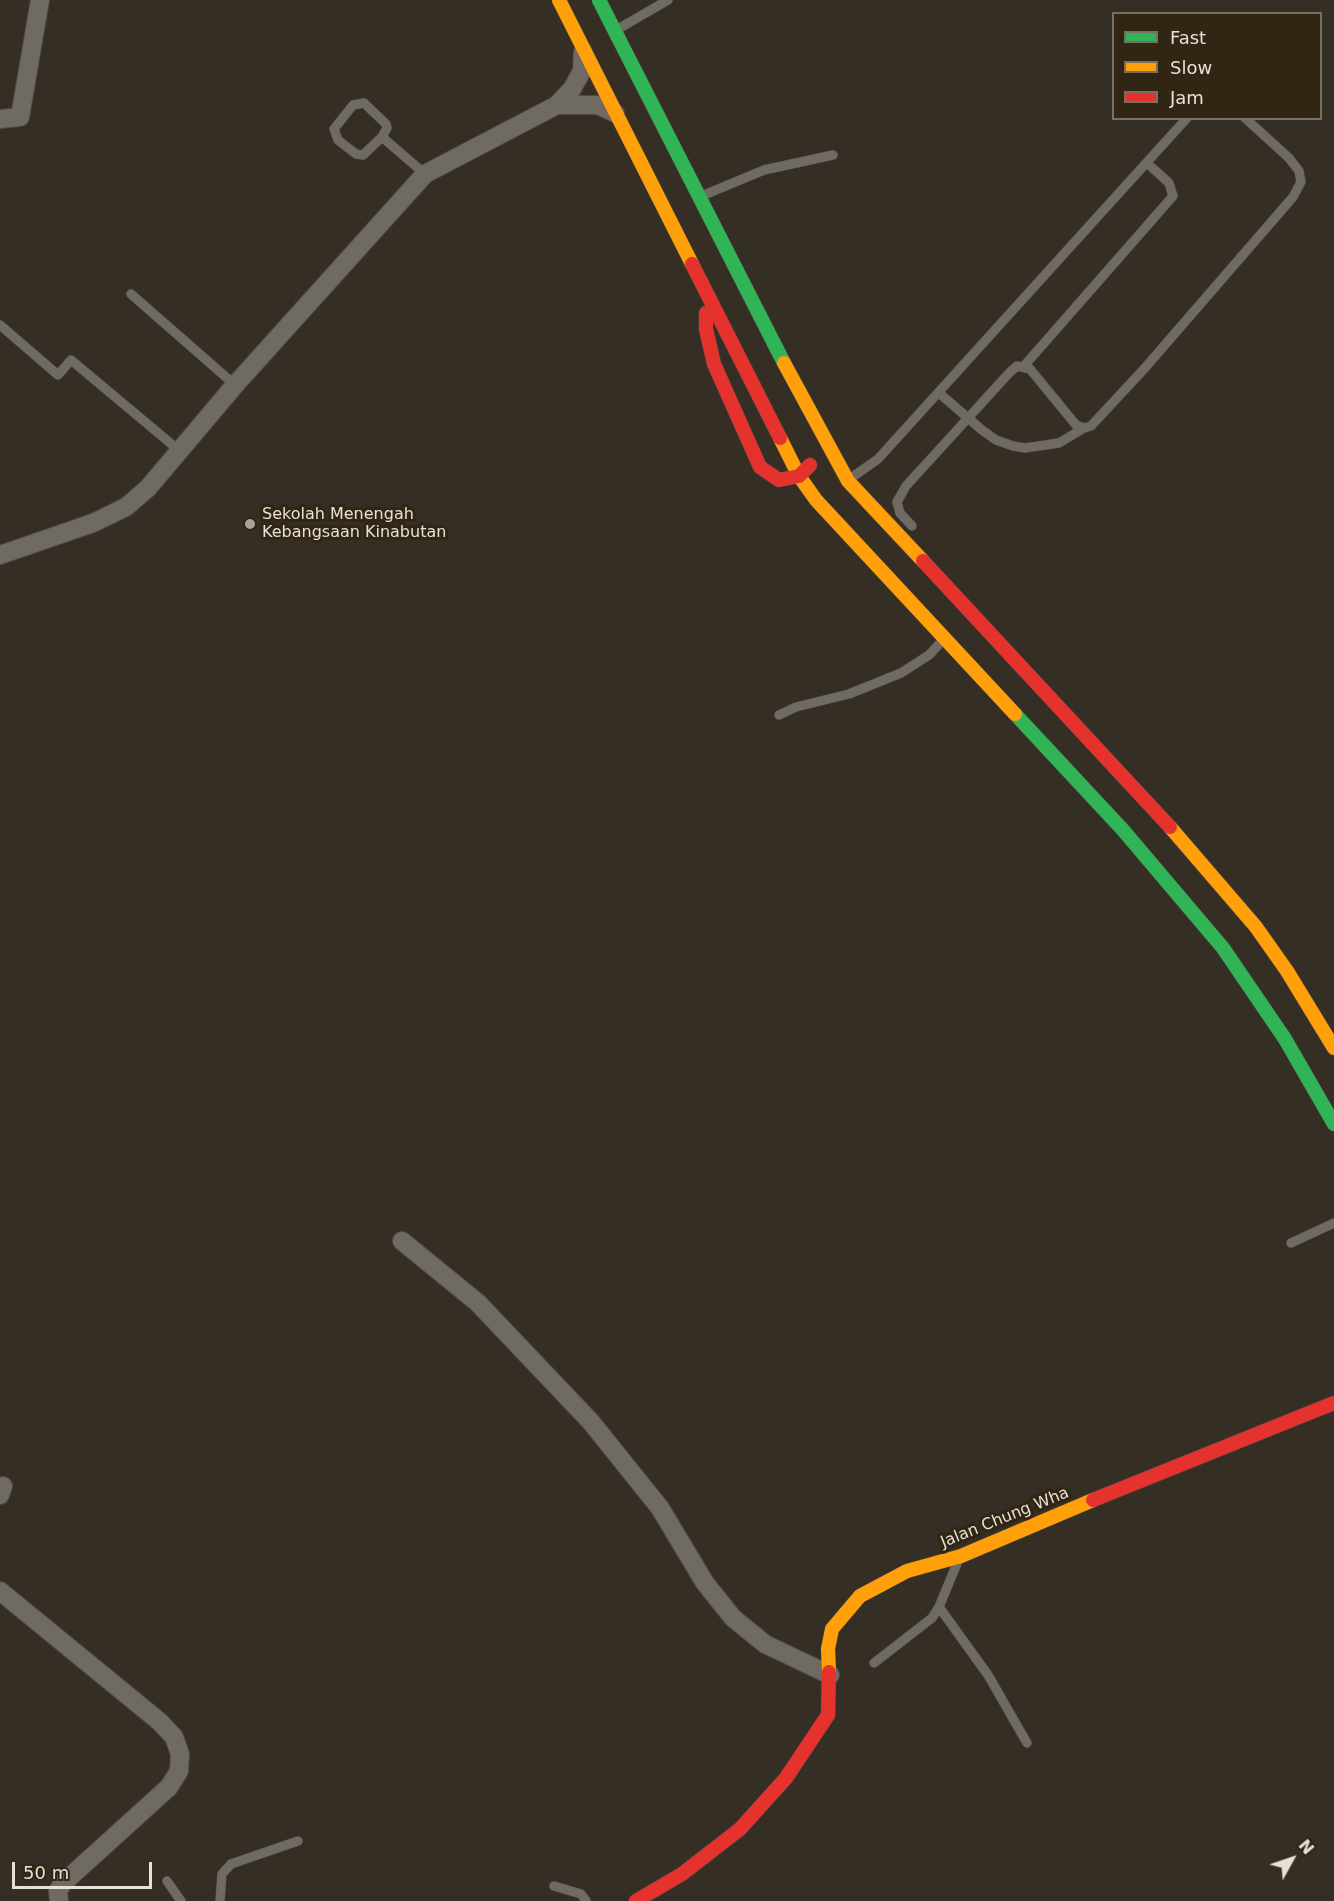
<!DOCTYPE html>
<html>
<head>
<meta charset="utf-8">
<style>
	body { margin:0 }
	#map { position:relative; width:1334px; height:1901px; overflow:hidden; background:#352e24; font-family:"DejaVu Sans",sans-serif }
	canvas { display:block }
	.legend { position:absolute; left:1112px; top:12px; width:210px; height:108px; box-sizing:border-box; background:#312514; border:2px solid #7a7061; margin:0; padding:8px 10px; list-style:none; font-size:18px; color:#e8e0d5 }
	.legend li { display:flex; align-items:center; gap:12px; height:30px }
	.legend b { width:30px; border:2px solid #7a7061 }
	.north { position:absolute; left:1262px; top:1829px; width:60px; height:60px; -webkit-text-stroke:4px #312514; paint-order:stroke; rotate:50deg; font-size:16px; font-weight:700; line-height:24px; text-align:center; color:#e8e0d5 }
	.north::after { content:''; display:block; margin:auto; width:21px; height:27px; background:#e8e0d5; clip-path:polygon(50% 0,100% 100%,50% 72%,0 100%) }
	.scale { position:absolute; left:12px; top:1862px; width:140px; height:27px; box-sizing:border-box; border:3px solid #e8e0d5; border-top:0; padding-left:8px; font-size:18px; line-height:21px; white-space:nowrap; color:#e8e0d5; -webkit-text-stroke:4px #312514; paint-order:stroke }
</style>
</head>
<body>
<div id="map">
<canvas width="1334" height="1901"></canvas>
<ul class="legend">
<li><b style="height:8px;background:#30b455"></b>Fast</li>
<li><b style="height:8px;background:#ff9f0a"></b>Slow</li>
<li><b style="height:8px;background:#e5322d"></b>Jam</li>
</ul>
<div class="north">N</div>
<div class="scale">50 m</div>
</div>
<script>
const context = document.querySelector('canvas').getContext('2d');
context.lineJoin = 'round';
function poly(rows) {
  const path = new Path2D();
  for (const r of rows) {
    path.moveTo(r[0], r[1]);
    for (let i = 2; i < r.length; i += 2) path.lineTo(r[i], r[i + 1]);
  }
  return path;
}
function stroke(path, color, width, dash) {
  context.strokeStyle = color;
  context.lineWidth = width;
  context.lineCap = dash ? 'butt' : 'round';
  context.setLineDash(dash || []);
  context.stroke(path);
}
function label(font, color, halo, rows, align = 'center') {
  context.font = font + ' "DejaVu Sans",sans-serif';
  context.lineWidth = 6;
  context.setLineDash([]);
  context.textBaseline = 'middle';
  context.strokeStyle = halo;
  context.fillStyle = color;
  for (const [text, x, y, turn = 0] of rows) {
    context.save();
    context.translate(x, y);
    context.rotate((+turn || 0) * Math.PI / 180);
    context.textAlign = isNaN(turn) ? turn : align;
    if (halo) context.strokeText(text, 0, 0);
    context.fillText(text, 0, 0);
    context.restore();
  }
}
const lane = poly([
	[618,29,668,0],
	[382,137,387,128,386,124,364,103,353,105,334,129,338,140,356,154,363,155,382,137,425,174],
	[704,195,764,170,833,155],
	[131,294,235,385],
	[0,325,58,375,71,360,181,452],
	[1024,366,1173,196,1169,183,1147,163],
	[939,393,982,430,996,440,1013,446,1025,448,1059,443,1084,428],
	[851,478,878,459,1187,118],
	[912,526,900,513,897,502,906,486,1010,372,1017,366,1030,369,1076,425,1084,428,1091,426,1144,369,1293,197,1301,182,1299,171,1289,158,1245,118],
	[779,715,796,707,849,694,901,673,929,655,942,641],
	[1291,1243,1334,1223],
	[958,1561,939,1607,988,1675,1027,1743],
	[874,1663,932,1618,939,1607],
	[167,1881,181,1901],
	[554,1886,581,1894,586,1901],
	[220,1901,222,1874,231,1864,298,1841]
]);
const street = poly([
	[557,105,598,105,615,113],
	[0,119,20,117,40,0],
	[0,555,93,523,126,507,148,488,235,385,425,174,557,105,572,89,582,71,583,52],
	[402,1241,478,1303,591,1422,660,1508,705,1583,733,1618,765,1644,830,1675],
	[0,1495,3,1486],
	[0,1591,160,1722,174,1737,180,1754,179,1771,169,1787,62,1884,58,1891,59,1901]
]);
const fast = poly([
	[599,0,784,363],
	[1015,714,1123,830,1223,948,1285,1039,1334,1124]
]);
const slow = poly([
	[559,0,692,264],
	[784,363,848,481,923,561],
	[780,438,799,476,816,500,1015,714],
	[1170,827,1256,927,1287,971,1334,1048],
	[829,1672,828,1649,832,1629,860,1596,907,1571,961,1556,1093,1500]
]);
const jam = poly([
	[692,264,780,438],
	[706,313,706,329,714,364,760,467,779,480,799,476,810,465],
	[923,561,1170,827],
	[1093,1500,1334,1403],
	[636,1901,682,1874,740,1829,786,1778,828,1715,829,1672]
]);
stroke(lane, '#514a42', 10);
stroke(street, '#514a42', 20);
stroke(fast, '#514a42', 15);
stroke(slow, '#514a42', 15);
stroke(jam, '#514a42', 15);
stroke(lane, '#6f6a62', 9);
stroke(street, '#6f6a62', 18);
stroke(fast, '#30b455', 14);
stroke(slow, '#ff9f0a', 14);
stroke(jam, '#e5322d', 14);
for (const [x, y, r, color] of [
	[250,524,6,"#a9a297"]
]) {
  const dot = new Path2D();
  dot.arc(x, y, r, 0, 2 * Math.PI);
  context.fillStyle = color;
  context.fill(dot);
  stroke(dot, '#312514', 2);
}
label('16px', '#e8e0d5', '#312514', [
	["Sekolah Menengah",262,515],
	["Kebangsaan Kinabutan",262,533]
], 'left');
label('16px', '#e8e0d5', '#312514', [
	["Jalan Chung Wha",1005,1518,-22]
]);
</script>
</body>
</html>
